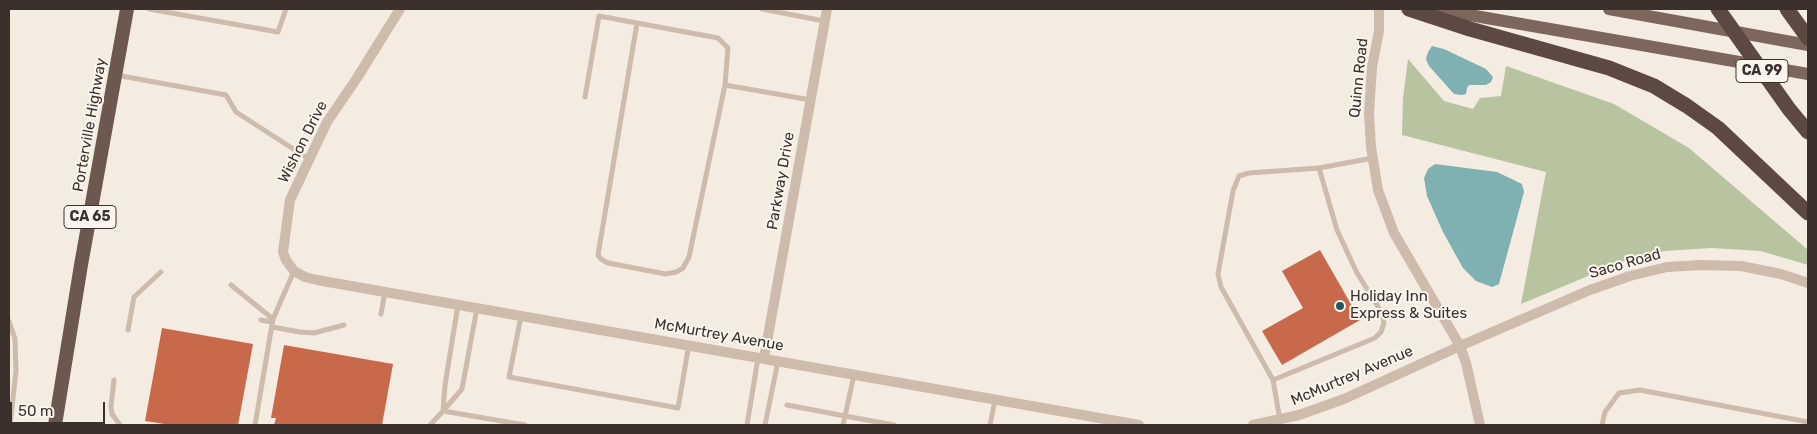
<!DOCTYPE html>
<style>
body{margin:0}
#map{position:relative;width:1817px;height:434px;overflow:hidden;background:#f4ebe1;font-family:Rubik,sans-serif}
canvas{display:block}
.frame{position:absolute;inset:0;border:10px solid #3b302b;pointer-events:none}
.scale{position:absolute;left:10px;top:402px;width:95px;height:22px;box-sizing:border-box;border:2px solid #3b302b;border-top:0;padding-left:6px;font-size:15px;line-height:18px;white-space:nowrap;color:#3b302b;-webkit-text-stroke:4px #fbf5ee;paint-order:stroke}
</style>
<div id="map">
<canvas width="1817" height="434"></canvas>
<div class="frame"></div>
<div class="scale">50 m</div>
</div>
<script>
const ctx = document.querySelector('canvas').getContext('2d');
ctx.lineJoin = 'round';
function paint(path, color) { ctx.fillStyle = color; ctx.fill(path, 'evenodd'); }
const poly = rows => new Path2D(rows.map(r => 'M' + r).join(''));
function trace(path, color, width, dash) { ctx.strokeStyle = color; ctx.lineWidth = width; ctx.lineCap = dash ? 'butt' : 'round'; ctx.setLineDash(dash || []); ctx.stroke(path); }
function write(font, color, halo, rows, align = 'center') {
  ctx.font = font + ' Rubik,sans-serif'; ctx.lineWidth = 4; ctx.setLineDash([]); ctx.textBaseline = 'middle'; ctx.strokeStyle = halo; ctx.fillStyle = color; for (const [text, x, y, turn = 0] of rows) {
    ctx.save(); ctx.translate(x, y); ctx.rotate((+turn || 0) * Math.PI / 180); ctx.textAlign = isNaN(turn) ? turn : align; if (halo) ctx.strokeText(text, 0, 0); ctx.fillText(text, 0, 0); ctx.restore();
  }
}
paint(poly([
 [1408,59,1444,101,1473,109,1480,98,1501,96,1506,66,1614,104,1689,148,1808,250,1808,265,1761,251,1711,248,1665,251,1624,261,1521,304,1546,172,1402,135,1403,98]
]), '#b8c4a0');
paint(poly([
 [1432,46,1444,49,1486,69,1493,77,1491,82,1486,85,1469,85,1467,88,1466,94,1462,95,1454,94,1429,66,1426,59,1428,52],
 [1435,164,1497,172,1522,184,1524,192,1499,284,1492,287,1476,281,1463,268,1443,232,1427,196,1424,178,1428,169]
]), '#7fb0b2');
paint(poly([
 [1320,250,1360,320,1282,365,1262,331,1303,308,1282,271],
 [162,328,253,344,238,425,171,425,145,421],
 [284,345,393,364,382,425,274,425,276,418,271,418]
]), '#c8694b');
trace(poly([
 [149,9,278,32,286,9],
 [762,9,824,21],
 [116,75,226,95,236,112,309,159],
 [725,85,689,257,683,268,676,272,666,274,608,263,601,259,598,255,637,23,718,38,728,48,725,85,811,100],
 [585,97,599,16,637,23],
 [231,285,273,319],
 [458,305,445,385,443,411,462,389,477,308],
 [381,314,385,292],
 [521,316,509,377,678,408,689,344],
 [261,320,272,322],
 [9,321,15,339,16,371,10,425],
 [272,327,300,332,314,333,344,325],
 [128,330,134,297,161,272],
 [854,375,845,416,894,425],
 [114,380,111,406,112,414,120,425],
 [1273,380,1375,338,1381,332,1384,323,1382,313,1357,273,1337,230,1319,168],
 [787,405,845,416,843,425],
 [1280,420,1273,380,1221,287,1218,274,1233,191,1239,176,1249,173,1319,168,1373,158],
 [255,425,273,319,294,271],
 [430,425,443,411,525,425],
 [747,425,758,358],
 [765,425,778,361],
 [990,425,995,400],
 [1602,425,1605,412,1619,393,1640,390,1808,422]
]), '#cdbbac', 5);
trace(poly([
 [400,9,357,78,327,122,290,200,283,252,286,260,294,271,305,277,317,280,1139,425],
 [1379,9,1379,31,1372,67,1369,113,1371,147,1378,190,1394,233,1460,346,1466,363,1480,425],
 [764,358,827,9],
 [1253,425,1299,415,1344,399,1460,346,1590,290,1630,276,1667,267,1702,265,1741,266,1781,274,1808,283]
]), '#cdbbac', 10);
trace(poly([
 [1435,9,1808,74],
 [1609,9,1808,45]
]), '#7d675c', 12);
trace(poly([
 [55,425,81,265,127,9]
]), '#6c584f', 14);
trace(poly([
 [1409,9,1470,29,1609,68,1654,86,1687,106,1718,128,1808,213],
 [1718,9,1789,109,1808,132],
 [1787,9,1808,38]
]), '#5c4a42', 15);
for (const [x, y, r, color] of [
 [1340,306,5,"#1f5a5e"]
]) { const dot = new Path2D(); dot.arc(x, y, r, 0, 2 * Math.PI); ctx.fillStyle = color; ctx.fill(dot); trace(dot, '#fbf5ee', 2); }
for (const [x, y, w] of [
 [1762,71,52],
 [90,217,52]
]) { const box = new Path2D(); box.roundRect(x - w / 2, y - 11.5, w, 23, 4); ctx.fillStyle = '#fbf5ee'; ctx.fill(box); trace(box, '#3b302b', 1); }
write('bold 14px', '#3b302b', null, [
 ["CA 99",1762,71],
 ["CA 65",90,217]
]);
write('15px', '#3b302b', '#fbf5ee', [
 ["Quinn Road",1359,78,-84],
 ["Porterville Highway",90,125,-80],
 ["Wishon Drive",303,142,-63],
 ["Parkway Drive",781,181,-80],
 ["Saco Road",1625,264,-16],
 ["McMurtrey Avenue",719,335,10],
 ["McMurtrey Avenue",1352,376,-23]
]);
write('15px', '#3b302b', '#fbf5ee', [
 ["Holiday Inn",1350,297],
 ["Express & Suites",1350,314]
], 'left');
</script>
